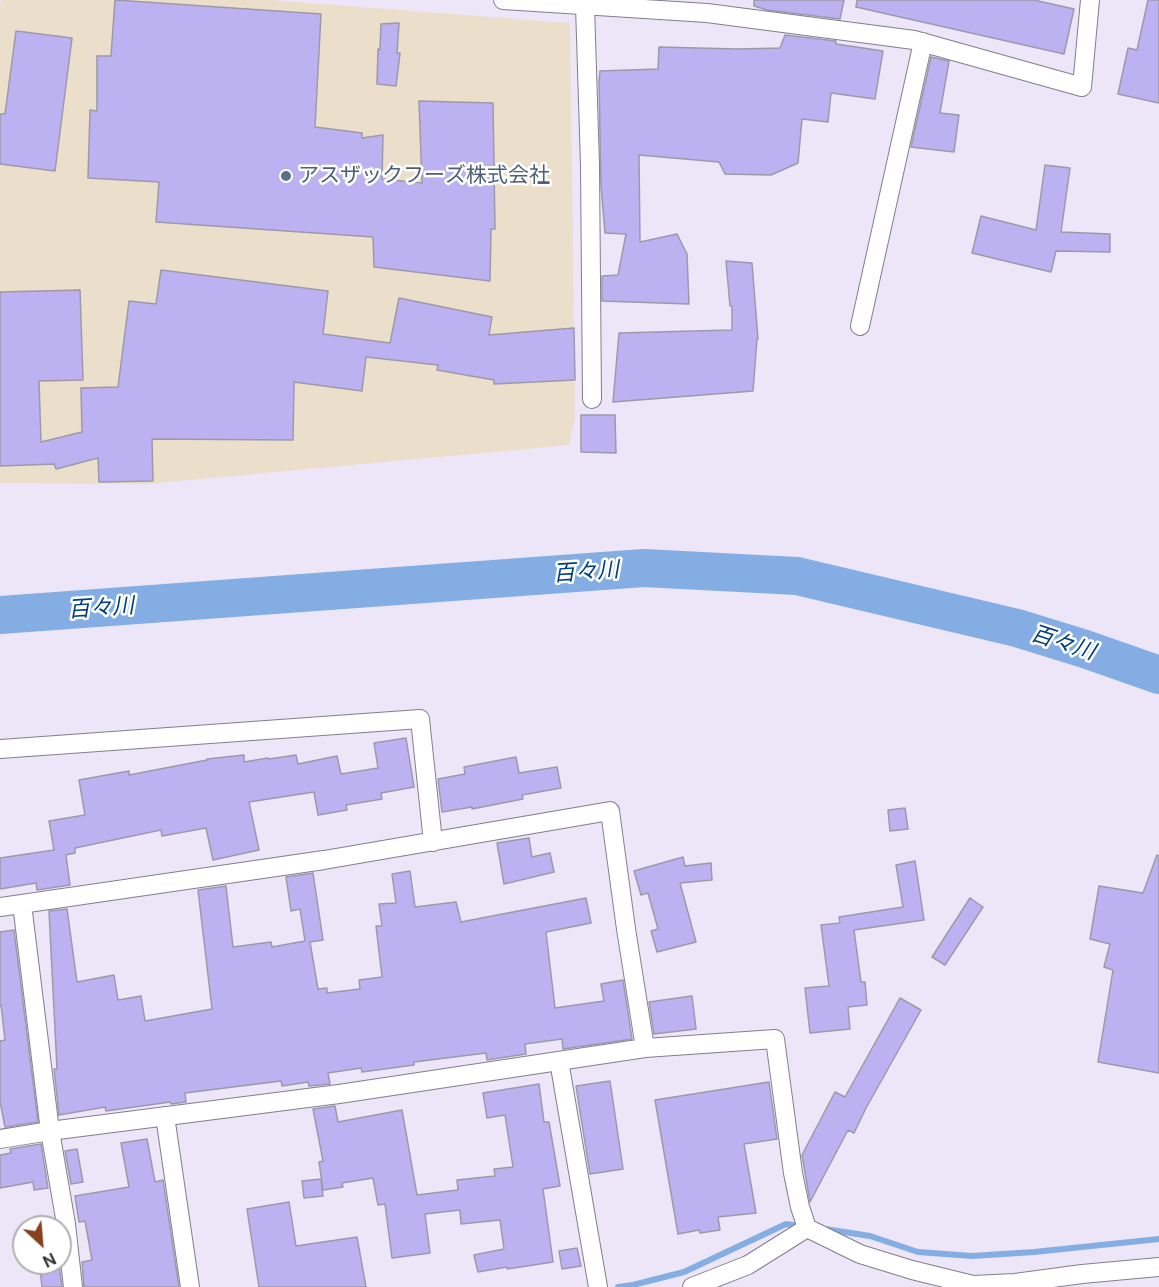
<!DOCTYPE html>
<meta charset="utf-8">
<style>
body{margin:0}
#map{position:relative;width:1159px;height:1287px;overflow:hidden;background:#ece6f8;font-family:"Public Sans",sans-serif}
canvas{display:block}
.north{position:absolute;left:12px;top:1215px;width:60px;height:60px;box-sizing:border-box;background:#fff;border:2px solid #b0afb2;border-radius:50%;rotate:154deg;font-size:16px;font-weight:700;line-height:24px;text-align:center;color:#3a383f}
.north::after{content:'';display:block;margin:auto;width:21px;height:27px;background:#88411d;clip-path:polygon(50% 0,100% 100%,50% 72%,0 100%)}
</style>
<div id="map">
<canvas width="1159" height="1287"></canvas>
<div class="north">N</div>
</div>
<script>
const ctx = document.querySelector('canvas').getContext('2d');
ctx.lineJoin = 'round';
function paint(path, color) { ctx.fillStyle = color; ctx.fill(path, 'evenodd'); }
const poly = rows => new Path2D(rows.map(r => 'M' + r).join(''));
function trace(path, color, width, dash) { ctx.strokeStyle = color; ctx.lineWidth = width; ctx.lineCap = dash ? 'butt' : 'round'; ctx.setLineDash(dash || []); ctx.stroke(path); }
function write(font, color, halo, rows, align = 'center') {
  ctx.font = font + ' "Public Sans","Noto Sans JP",sans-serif'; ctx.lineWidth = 5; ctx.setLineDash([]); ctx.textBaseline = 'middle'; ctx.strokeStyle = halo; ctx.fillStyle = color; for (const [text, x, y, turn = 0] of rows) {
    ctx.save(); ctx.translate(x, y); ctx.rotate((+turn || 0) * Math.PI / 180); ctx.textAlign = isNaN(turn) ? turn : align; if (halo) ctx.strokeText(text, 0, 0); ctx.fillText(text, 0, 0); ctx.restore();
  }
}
paint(poly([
 [2,0,269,0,570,23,575,417,569,445,146,484,0,483,0,4]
]), '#ebdeca');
trace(poly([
 [825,1229,870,1236,918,1252,972,1256,1034,1252,1159,1239],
 [618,1287,633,1285,684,1272,786,1224,800,1226]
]), '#84aee3', 6);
trace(poly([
 [0,615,644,568,797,576,1017,628,1085,649,1159,675]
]), '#84aee3', 38);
const building = poly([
 [115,0,321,14,315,127,362,133,362,138,383,135,382,179,422,183,419,101,493,103,495,229,491,229,490,281,374,267,373,237,156,222,159,182,88,178,90,110,97,111,97,56,111,56,115,0],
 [754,0,844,0,840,19,767,10,754,6,754,0],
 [857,0,1034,0,1074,9,1064,54,856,7,857,0],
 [1148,0,1159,0,1159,103,1118,94,1128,48,1137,50,1148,0],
 [399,23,397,53,400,53,396,86,377,84,378,49,380,50,381,24,399,23],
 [16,31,72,38,55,171,0,164,0,114,5,114,16,31],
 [785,35,836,41,836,44,883,51,875,99,831,93,828,122,802,119,798,163,771,175,725,174,719,162,639,155,640,242,677,234,687,254,689,304,602,301,602,276,618,275,626,234,605,233,601,186,599,81,600,71,658,69,659,47,737,49,780,48,785,35],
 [931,57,949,61,940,113,959,115,954,152,911,147,931,57],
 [1045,165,1070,168,1061,232,1110,234,1110,252,1056,251,1051,272,972,253,981,216,1036,230,1045,165],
 [726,261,752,263,758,339,757,339,753,391,613,402,619,333,732,330,732,306,730,306,726,261],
 [161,270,328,291,323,334,390,343,399,298,492,317,489,335,574,328,575,380,494,384,494,380,437,370,438,365,366,357,362,391,294,382,293,440,152,439,153,481,99,482,98,458,56,469,54,464,0,466,0,292,80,290,83,380,39,381,41,442,82,432,81,388,118,387,129,301,156,304,161,270],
 [581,415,615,415,616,453,581,452,581,415],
 [406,738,414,787,381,793,382,799,346,805,347,810,318,815,314,792,249,802,259,850,213,860,206,828,162,836,161,830,75,848,75,853,66,855,70,885,37,890,36,883,0,889,0,858,54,850,49,821,85,815,79,780,129,771,129,775,207,760,207,759,244,755,244,762,268,758,269,759,296,755,298,764,337,756,341,774,378,768,374,743,406,738],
 [516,757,519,773,557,767,561,788,522,795,523,799,472,809,472,807,442,812,438,779,465,774,464,767,516,757],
 [905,808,908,829,890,831,888,810,905,808],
 [529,838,532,857,550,853,554,872,504,884,497,843,529,838],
 [1157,855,1159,856,1159,1073,1098,1062,1113,970,1104,967,1110,944,1090,939,1099,886,1143,893,1157,855],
 [683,857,685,866,711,863,712,880,680,883,696,942,657,952,651,931,658,929,648,893,641,895,634,871,683,857],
 [915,861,924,920,854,930,861,982,865,982,867,1005,848,1007,850,1029,810,1033,805,988,829,986,821,925,840,923,839,917,903,907,896,865,915,861],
 [410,871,415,907,456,902,461,922,586,898,591,923,546,932,555,1008,604,1001,601,984,623,980,632,1039,563,1049,562,1039,525,1044,526,1054,487,1060,486,1053,414,1062,414,1065,362,1072,361,1068,328,1073,330,1084,309,1086,308,1082,282,1086,281,1081,185,1093,186,1102,171,1104,170,1102,106,1111,105,1107,59,1115,54,1069,57,1069,49,911,67,909,77,982,114,975,118,1000,141,996,145,1021,212,1009,198,890,226,886,233,947,271,942,272,947,305,941,300,909,291,911,286,877,313,873,323,940,310,942,318,989,327,988,327,993,360,989,359,980,382,977,376,926,382,926,379,904,396,903,392,874,410,871],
 [970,898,983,907,945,965,932,957,970,898],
 [14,930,38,1122,5,1127,0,1102,0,1041,5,1040,1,1005,0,1006,0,932,14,930],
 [692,996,696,1029,654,1034,649,1002,692,996],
 [900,998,921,1010,866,1108,854,1133,848,1130,810,1202,802,1155,835,1092,845,1097,900,998],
 [610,1081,623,1169,590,1174,576,1086,610,1081],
 [769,1082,777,1139,744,1144,756,1213,718,1217,720,1230,700,1233,699,1230,678,1234,655,1100,769,1082],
 [539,1084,544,1122,549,1122,560,1186,543,1189,553,1262,507,1269,507,1267,478,1272,474,1255,504,1249,500,1220,461,1224,460,1210,425,1214,430,1253,392,1258,385,1204,378,1205,373,1178,342,1183,343,1187,323,1190,319,1162,323,1161,313,1109,335,1106,338,1122,402,1110,417,1195,458,1190,457,1180,495,1176,494,1169,513,1167,505,1115,487,1118,483,1093,539,1084],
 [147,1139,155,1182,163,1180,179,1287,84,1287,82,1262,92,1260,85,1221,79,1222,75,1196,129,1187,121,1143,147,1139],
 [41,1144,48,1188,34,1190,33,1182,0,1188,0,1155,11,1153,10,1149,41,1144],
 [77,1149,83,1182,71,1184,65,1151,77,1149],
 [321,1179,323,1196,304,1198,302,1181,321,1179],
 [289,1202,296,1246,357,1237,366,1287,259,1287,247,1209,289,1202],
 [577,1248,581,1266,562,1269,559,1251,577,1248],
 [59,1265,62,1287,42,1287,40,1268,59,1265]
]);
paint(building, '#bdb2f1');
trace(building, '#9c99aa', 1.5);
const minor = poly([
 [503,0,707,13,914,40,1082,87,1090,0],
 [585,6,590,165,592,399],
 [860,326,923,42],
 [0,749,420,719,433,842],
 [22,904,50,1131,66,1224,73,1287],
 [0,907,324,860,610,811,626,929,645,1048],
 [559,1061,598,1287],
 [165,1116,190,1287],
 [0,1139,50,1131,339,1094,645,1048,775,1039,793,1173,800,1207,807,1228,860,1254,912,1270,973,1285,1015,1283,1082,1274,1159,1267],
 [692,1287,748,1265,807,1228]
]);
trace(minor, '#837d8d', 20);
trace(minor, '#fff', 18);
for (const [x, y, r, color] of [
 [286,176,6,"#5c6f8a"]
]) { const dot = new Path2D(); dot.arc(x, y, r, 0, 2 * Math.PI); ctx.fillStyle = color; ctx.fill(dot); trace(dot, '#fff', 2); }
write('21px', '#4e5e75', '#fff', [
 ["アスザックフーズ株式会社",298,176]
], 'left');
write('italic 22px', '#003e7c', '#fff', [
 ["百々川",586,572,-4],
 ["百々川",101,608,-4],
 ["百々川",1063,643,18]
]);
</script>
